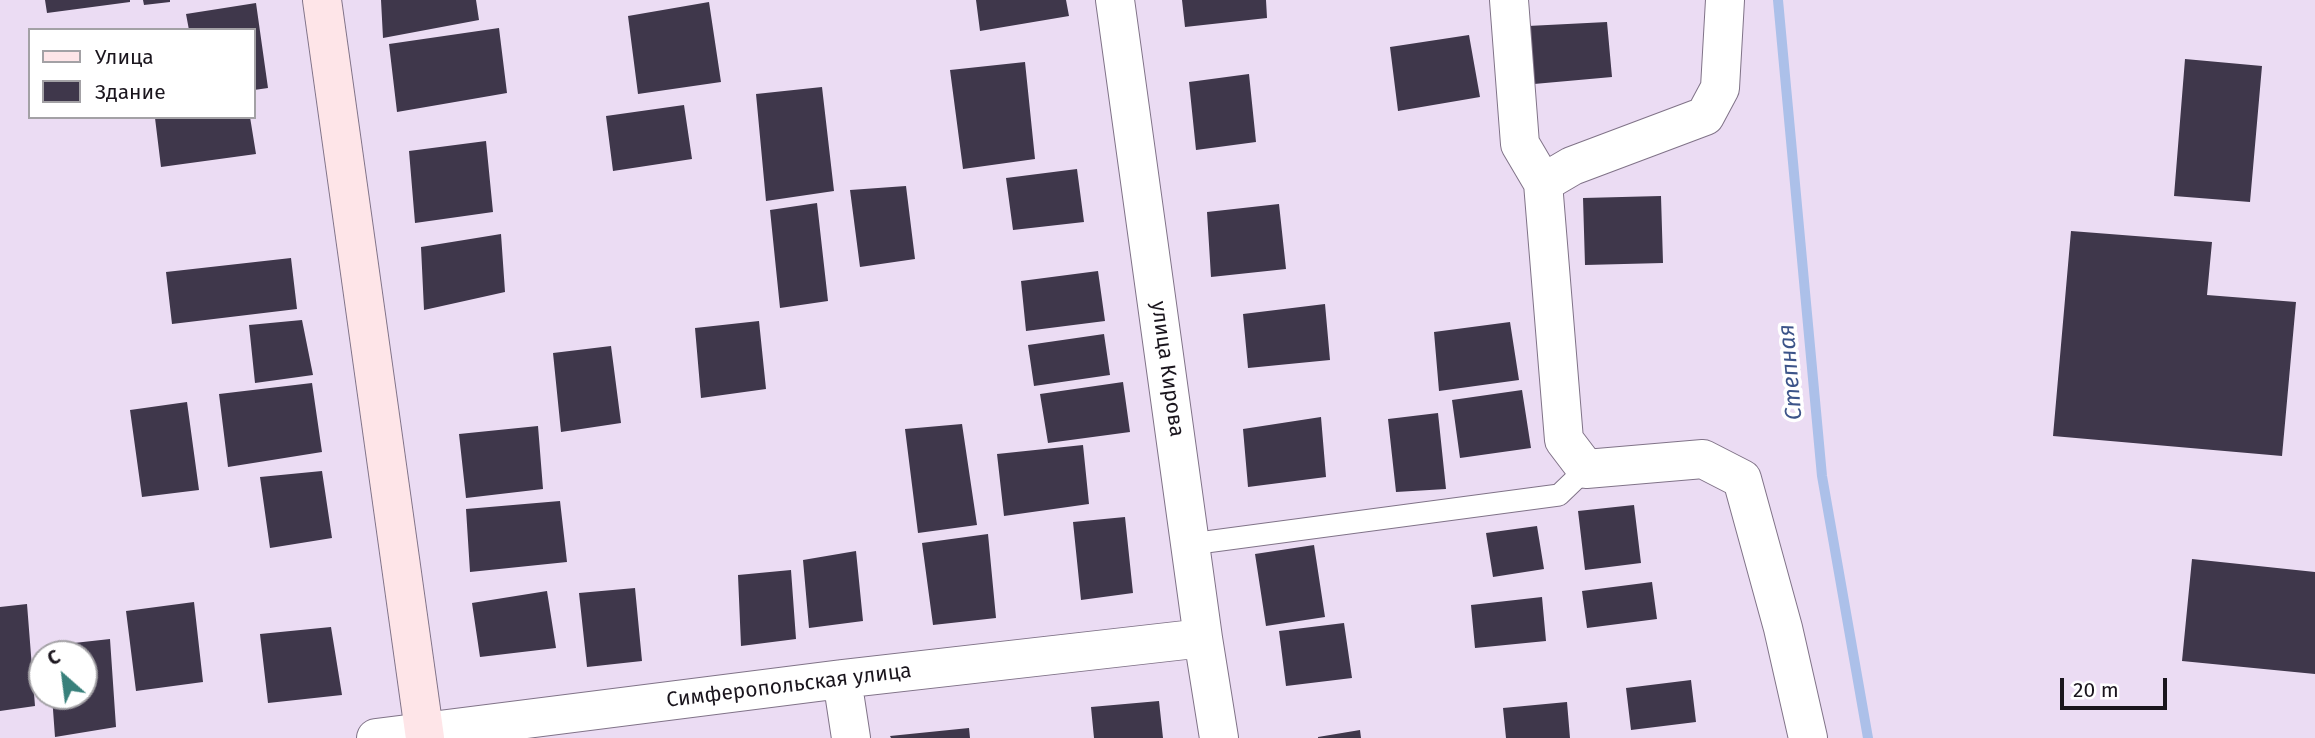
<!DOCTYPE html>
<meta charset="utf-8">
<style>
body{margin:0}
#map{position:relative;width:2315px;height:738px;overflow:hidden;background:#ebdcf3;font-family:"Fira Sans",sans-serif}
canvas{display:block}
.legend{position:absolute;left:28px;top:28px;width:228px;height:91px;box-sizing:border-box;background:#fff;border:2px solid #a3a1a5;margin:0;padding:9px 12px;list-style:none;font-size:21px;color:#1a151d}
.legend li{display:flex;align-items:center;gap:14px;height:35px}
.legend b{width:35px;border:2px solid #a3a1a5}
.north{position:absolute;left:28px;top:640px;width:70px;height:70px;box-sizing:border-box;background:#fff;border:2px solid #a3a1a5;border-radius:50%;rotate:332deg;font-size:19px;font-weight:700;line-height:28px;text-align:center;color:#1a151d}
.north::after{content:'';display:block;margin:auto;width:24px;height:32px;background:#38807b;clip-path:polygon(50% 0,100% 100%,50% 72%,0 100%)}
.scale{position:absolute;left:2060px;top:678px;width:107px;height:32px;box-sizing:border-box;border:4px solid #1a151d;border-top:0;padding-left:9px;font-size:21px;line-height:24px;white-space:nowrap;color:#1a151d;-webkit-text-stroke:5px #fff;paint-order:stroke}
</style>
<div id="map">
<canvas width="2315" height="738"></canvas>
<ul class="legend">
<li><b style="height:9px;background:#fee5e8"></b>Улица</li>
<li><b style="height:19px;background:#3f374b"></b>Здание</li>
</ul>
<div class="north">С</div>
<div class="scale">20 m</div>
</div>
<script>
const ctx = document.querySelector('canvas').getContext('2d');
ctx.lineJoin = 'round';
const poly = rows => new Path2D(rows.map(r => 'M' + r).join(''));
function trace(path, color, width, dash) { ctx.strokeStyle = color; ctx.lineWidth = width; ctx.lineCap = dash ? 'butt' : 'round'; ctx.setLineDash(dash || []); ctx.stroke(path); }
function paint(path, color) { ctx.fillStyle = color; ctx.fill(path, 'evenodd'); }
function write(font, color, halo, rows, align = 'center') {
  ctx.font = font + ' "Fira Sans",sans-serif'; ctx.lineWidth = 7; ctx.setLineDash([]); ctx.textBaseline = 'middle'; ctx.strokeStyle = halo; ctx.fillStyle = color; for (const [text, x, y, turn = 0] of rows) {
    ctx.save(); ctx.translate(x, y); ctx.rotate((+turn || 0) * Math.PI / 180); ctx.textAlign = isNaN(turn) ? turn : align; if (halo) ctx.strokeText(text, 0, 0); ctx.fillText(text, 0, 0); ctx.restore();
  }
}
trace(poly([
 [1778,0,1822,476,1868,738]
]), '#acc0e9', 10);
paint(poly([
 [45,0,130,0,130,2,47,13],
 [143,0,170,0,170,2,144,5],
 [381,0,476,0,479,20,383,38],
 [976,0,1066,0,1069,16,980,31],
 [1182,0,1266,0,1267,18,1185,27],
 [709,2,721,82,638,94,628,16],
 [256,3,268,88,254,90,254,30,189,30,186,14],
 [1607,22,1612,77,1534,84,1528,26],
 [499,28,507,93,397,112,389,44],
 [1469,35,1480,97,1398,111,1390,47],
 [2185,59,2262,66,2250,202,2174,196],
 [1025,62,1035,159,963,169,950,70],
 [1249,74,1256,142,1196,150,1189,82],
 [822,87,834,191,766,201,756,94],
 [684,105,692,159,613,171,606,116],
 [250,117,256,154,161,167,155,118],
 [486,141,493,212,415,223,409,151],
 [1077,169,1084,222,1013,230,1006,178],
 [906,186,915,259,860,267,850,190],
 [1661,196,1663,263,1585,265,1583,198],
 [817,203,828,301,780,308,770,210],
 [1279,204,1286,269,1211,277,1207,212],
 [2071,231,2212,242,2207,295,2296,302,2282,456,2053,436],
 [501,234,505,292,424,310,421,247],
 [291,258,297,309,172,324,166,272],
 [1098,271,1105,321,1026,331,1021,281],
 [1325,304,1330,360,1248,368,1243,314],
 [302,320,313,375,255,383,249,325],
 [759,321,766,389,701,398,695,328],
 [1510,322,1519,380,1439,391,1434,332],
 [1104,334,1110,375,1034,386,1028,345],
 [611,346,621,423,561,432,553,353],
 [1123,382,1130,432,1048,443,1040,394],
 [312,383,322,452,228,467,219,394],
 [1522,390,1531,448,1460,458,1452,400],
 [187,402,199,490,142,497,130,410],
 [1438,413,1446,489,1396,492,1388,419],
 [1321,417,1326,477,1248,487,1243,429],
 [962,424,977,525,918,533,905,429],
 [538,426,543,489,466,498,459,434],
 [1083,445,1089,504,1004,516,997,454],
 [322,471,332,538,270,548,260,477],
 [560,501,567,562,470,572,466,509],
 [1634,505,1641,563,1585,570,1578,511],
 [1125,517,1133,593,1081,600,1073,522],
 [1537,526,1544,569,1493,577,1486,533],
 [988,534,996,618,933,625,922,543],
 [1314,545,1325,617,1266,626,1255,554],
 [856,551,863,621,809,628,803,560],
 [2192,559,2315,572,2315,674,2182,661],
 [791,570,796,639,741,646,738,575],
 [1652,582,1657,619,1587,628,1582,591],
 [635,588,642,661,587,667,579,593],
 [547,591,556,648,480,657,472,603],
 [1542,597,1546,641,1475,648,1471,605],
 [194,602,203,682,136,691,126,611],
 [27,604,35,706,0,711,0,607],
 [1344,623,1352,678,1286,686,1279,631],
 [331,627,342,695,268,703,260,634],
 [110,639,116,727,55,737,52,696,84,696,84,654,48,654,47,646],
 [1691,680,1696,722,1631,730,1626,688],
 [1159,701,1163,738,1094,738,1091,707],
 [1567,702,1570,738,1506,738,1503,708],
 [969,728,970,738,891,738,890,736],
 [1360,730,1361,738,1318,738,1318,737]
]), '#3f374b');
const service = poly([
 [1191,544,1559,495,1586,469]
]);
const minor = poly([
 [1115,0,1203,638,1219,738],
 [1509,0,1520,144,1543,183],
 [1725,0,1720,88,1705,116,1572,166,1543,183,1564,440,1586,469,1703,459,1742,479,1783,628,1808,738],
 [842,679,851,738],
 [376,738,842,679,1203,638]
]);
const secondary = poly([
 [322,0,425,738]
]);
trace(service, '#807388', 23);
trace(minor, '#807388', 40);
trace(secondary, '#807388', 40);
trace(service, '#fff', 21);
trace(minor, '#fff', 38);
trace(secondary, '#fee5e8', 38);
write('21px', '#1a151d', '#fff', [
 ["улица Кирова",1167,369,82],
 ["Симферопольская улица",789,686,-7]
]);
write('italic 23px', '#3c5489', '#fff', [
 ["Степная",1791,372,-95]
]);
</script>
